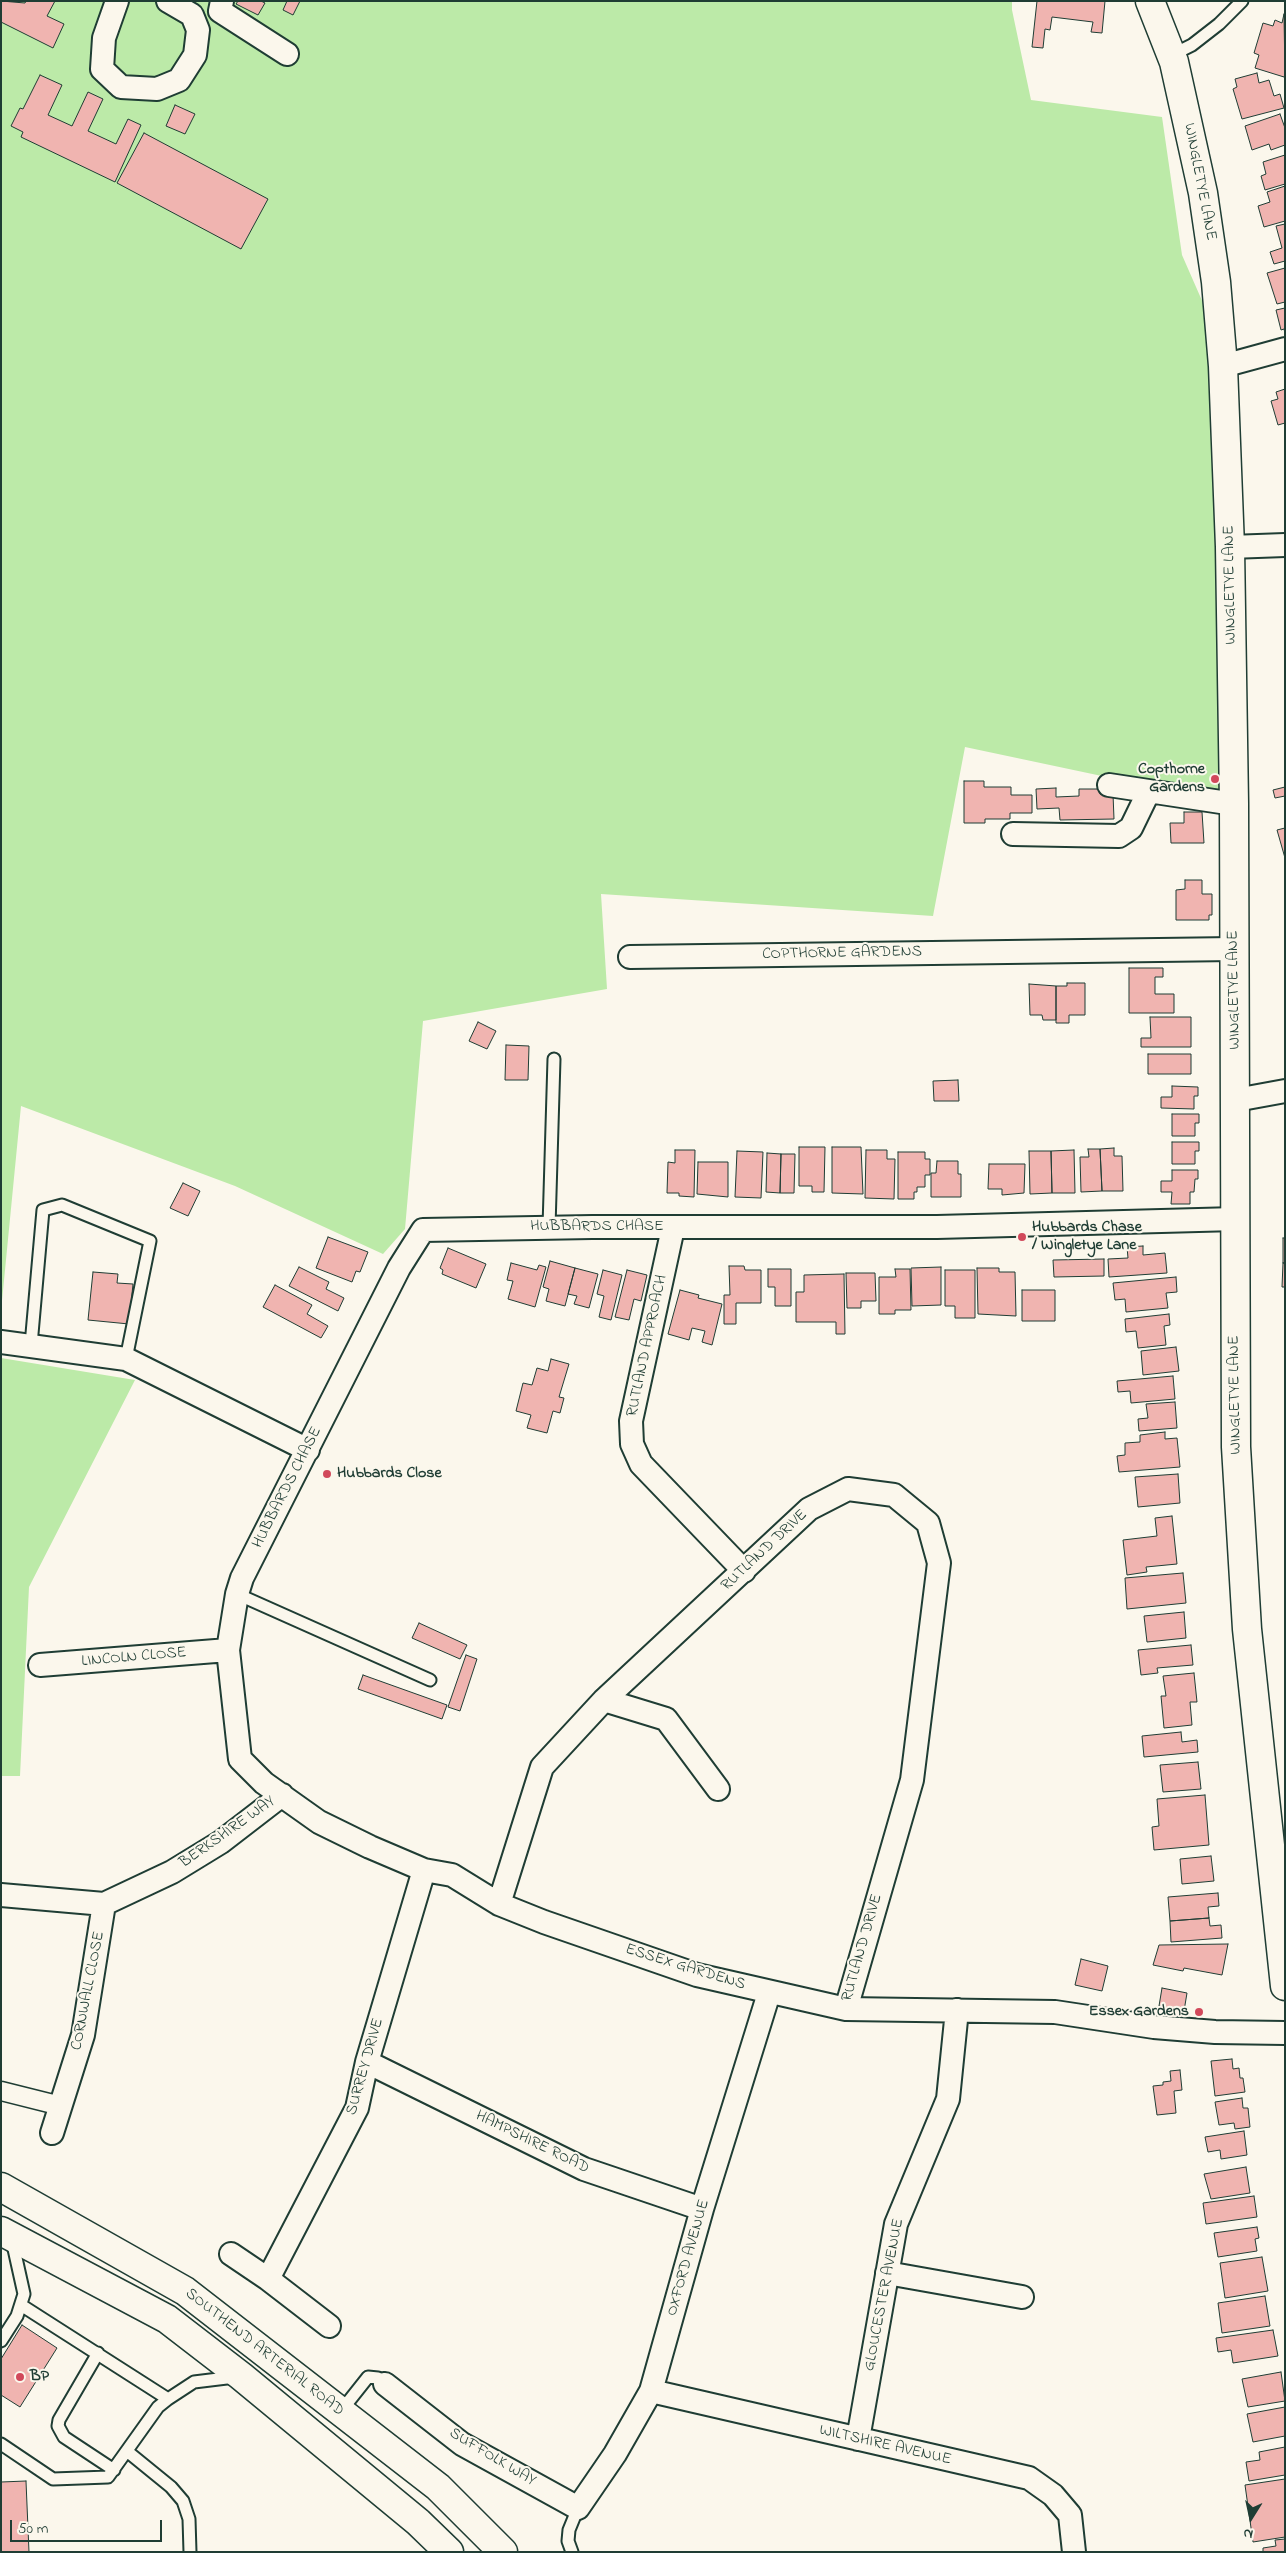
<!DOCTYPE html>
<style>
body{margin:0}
#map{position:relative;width:1286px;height:2553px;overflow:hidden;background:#fbf7ec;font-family:"Indie Flower",sans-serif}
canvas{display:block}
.frame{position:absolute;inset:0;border:2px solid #1f3d34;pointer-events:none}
.north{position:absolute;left:1226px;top:2493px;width:50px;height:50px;-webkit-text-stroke:4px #fbf7ec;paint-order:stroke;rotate:190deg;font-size:14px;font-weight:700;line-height:20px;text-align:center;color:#1f3d34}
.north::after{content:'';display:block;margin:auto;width:18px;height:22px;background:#1f3d34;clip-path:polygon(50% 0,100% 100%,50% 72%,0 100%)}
.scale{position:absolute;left:10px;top:2520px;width:152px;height:22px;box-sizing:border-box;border:2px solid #1f3d34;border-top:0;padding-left:6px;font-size:15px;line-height:18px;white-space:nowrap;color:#1f3d34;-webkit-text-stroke:4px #fbf7ec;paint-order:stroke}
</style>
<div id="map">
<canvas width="1286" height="2553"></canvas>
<div class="frame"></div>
<div class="north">N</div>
<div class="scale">50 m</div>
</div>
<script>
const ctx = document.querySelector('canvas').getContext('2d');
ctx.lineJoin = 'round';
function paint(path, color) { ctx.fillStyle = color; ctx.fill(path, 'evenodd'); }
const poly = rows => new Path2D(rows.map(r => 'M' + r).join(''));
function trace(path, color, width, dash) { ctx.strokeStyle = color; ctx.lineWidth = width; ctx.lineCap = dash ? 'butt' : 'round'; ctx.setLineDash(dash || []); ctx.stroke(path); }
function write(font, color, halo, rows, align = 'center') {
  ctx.font = font + ' "Indie Flower",sans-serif'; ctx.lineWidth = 4; ctx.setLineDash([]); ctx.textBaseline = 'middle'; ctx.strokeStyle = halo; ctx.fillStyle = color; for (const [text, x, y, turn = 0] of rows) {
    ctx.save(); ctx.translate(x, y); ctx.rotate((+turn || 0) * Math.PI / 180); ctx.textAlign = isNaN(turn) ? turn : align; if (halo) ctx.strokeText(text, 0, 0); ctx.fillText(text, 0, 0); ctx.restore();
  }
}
paint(poly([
 [1,1,1012,1,1012,10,1031,100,1162,117,1182,255,1221,344,1234,804,965,747,933,916,601,894,607,989,423,1021,405,1229,383,1254,235,1186,21,1106,1,1311],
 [1,1358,135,1380,29,1587,20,1776,1,1776]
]), '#bceaa8');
const building = poly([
 [1,1,25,3,26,1,55,1,47,16,64,24,53,48,1,22,1,1],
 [238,1,261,1,265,3,258,15,236,4,238,1],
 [287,1,300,1,293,15,283,10,287,1],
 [1037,1,1105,1,1102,33,1091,32,1093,22,1052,17,1050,30,1045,29,1043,48,1032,47,1037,1],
 [1284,14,1285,75,1284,77,1255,68,1259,55,1254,53,1263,23,1273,26,1275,20,1282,23,1284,14],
 [1257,73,1259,83,1269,80,1274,96,1280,94,1284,108,1242,119,1233,89,1237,87,1235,79,1257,73],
 [40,75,62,85,48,115,72,126,88,92,103,99,88,131,116,144,128,119,141,125,115,182,21,137,23,132,11,126,20,108,23,109,40,75],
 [175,105,195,114,185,134,166,126,175,105],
 [1280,114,1285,128,1285,145,1271,150,1269,144,1252,150,1245,126,1280,114],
 [144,133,268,199,241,249,117,183,144,133],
 [1285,155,1285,184,1265,190,1261,176,1266,174,1263,162,1285,155],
 [1285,186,1285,221,1264,227,1258,206,1270,202,1267,192,1285,186],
 [1285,224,1285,261,1274,264,1270,252,1282,248,1276,226,1285,224],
 [1285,268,1285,302,1277,304,1267,273,1285,268],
 [1285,308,1285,333,1284,329,1281,330,1276,310,1285,308],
 [1285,389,1285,423,1278,425,1271,401,1278,399,1276,392,1285,389],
 [964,781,984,781,984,787,1011,787,1011,795,1032,795,1032,813,1010,813,1010,819,985,819,985,823,964,823,964,781],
 [1285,787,1285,796,1275,798,1273,790,1285,787],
 [1056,788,1056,797,1079,796,1079,789,1100,789,1100,794,1113,794,1114,819,1060,820,1059,808,1037,809,1036,789,1056,788],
 [1184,812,1202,812,1204,843,1171,843,1170,823,1184,823,1184,812],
 [1285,828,1285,858,1277,830,1285,828],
 [1185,880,1202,880,1202,894,1212,894,1212,915,1209,915,1209,920,1176,920,1176,890,1185,889,1185,880],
 [1129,968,1163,968,1163,977,1155,977,1155,994,1174,994,1174,1013,1129,1013,1129,968],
 [1067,983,1085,983,1085,1015,1069,1015,1069,1023,1056,1023,1056,986,1067,986,1067,983],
 [1029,984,1056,986,1056,1020,1043,1020,1042,1015,1030,1015,1029,984],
 [1150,1017,1191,1017,1191,1047,1141,1047,1141,1038,1151,1038,1150,1017],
 [478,1022,496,1031,487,1049,469,1041,478,1022],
 [506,1045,529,1046,528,1080,505,1080,506,1045],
 [1148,1054,1191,1054,1191,1074,1148,1074,1148,1054],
 [958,1080,959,1101,934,1101,933,1081,958,1080],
 [1172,1086,1198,1087,1198,1096,1194,1096,1194,1109,1161,1108,1161,1097,1172,1097,1172,1086],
 [1172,1114,1199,1114,1199,1123,1195,1123,1195,1136,1172,1136,1172,1114],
 [1172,1142,1199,1142,1199,1151,1195,1151,1195,1164,1172,1164,1172,1142],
 [799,1147,825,1147,824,1192,812,1192,812,1186,799,1186,799,1147],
 [832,1147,861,1147,863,1194,832,1193,832,1147],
 [1114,1148,1114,1156,1122,1156,1123,1191,1102,1191,1100,1149,1114,1148],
 [1088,1149,1100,1149,1102,1191,1081,1192,1080,1157,1089,1157,1088,1149],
 [675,1150,695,1150,694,1197,679,1196,679,1193,667,1193,668,1162,675,1163,675,1150],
 [866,1150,887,1150,887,1159,895,1159,894,1199,865,1198,866,1150],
 [1074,1150,1075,1193,1052,1193,1051,1151,1074,1150],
 [737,1151,763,1152,761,1198,735,1197,737,1151],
 [1029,1151,1051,1151,1052,1193,1030,1194,1029,1151],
 [898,1152,925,1152,925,1159,930,1159,930,1175,925,1175,925,1187,917,1187,917,1192,914,1192,914,1199,898,1199,898,1152],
 [767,1153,781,1154,780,1193,766,1192,767,1153],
 [781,1154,795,1154,794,1193,780,1193,781,1154],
 [937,1161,958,1161,958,1174,961,1174,961,1197,931,1197,931,1173,936,1173,937,1161],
 [698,1162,728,1162,728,1197,697,1194,698,1162],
 [989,1164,1025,1164,1024,1193,1002,1195,1002,1189,988,1189,989,1164],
 [1172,1170,1198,1170,1198,1179,1195,1179,1194,1192,1190,1192,1190,1204,1171,1204,1172,1192,1161,1192,1161,1181,1172,1181,1172,1170],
 [183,1183,200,1191,188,1216,170,1208,183,1183],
 [328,1237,368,1252,360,1272,356,1271,352,1282,316,1268,328,1237],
 [1283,1238,1285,1238,1285,1263,1283,1263,1283,1238],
 [1143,1246,1143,1255,1165,1253,1167,1273,1109,1277,1108,1259,1128,1258,1127,1247,1143,1246],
 [448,1248,486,1264,476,1288,442,1274,443,1270,440,1268,448,1248],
 [1104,1259,1104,1276,1054,1277,1053,1260,1104,1259],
 [550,1261,575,1268,565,1306,546,1301,549,1289,543,1287,550,1261],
 [511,1263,537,1270,539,1265,546,1267,535,1307,508,1299,513,1281,507,1280,511,1263],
 [1283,1263,1285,1263,1285,1287,1282,1287,1283,1263],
 [729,1266,744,1266,745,1270,761,1270,761,1303,736,1303,736,1324,724,1324,724,1295,730,1295,729,1266],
 [299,1267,329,1282,326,1289,344,1298,338,1311,289,1286,299,1267],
 [941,1267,941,1305,912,1306,911,1268,941,1267],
 [575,1268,598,1274,589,1308,574,1304,577,1296,568,1294,575,1268],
 [977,1268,999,1268,999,1272,1015,1272,1016,1316,978,1314,977,1268],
 [768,1269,791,1269,791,1306,775,1306,775,1287,768,1287,768,1269],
 [895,1269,910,1269,911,1310,895,1310,895,1314,879,1314,879,1277,896,1277,895,1269],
 [603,1270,622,1275,611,1320,599,1317,604,1296,597,1294,603,1270],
 [627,1270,647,1275,641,1301,634,1299,629,1320,615,1317,627,1270],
 [945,1270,975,1270,975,1318,955,1318,955,1306,945,1306,945,1270],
 [93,1272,118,1274,117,1283,133,1284,129,1324,88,1320,93,1272],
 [846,1273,875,1273,876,1301,861,1301,861,1308,847,1308,846,1273],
 [844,1274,845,1334,836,1334,836,1322,796,1322,796,1292,804,1292,804,1275,844,1274],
 [1176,1277,1177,1292,1166,1293,1168,1308,1126,1312,1125,1299,1115,1300,1113,1283,1176,1277],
 [275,1285,312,1305,307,1314,328,1326,321,1338,263,1307,275,1285],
 [680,1290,699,1295,698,1298,722,1304,712,1345,702,1342,705,1331,692,1328,689,1340,668,1334,680,1290],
 [1022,1290,1055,1290,1055,1321,1022,1321,1022,1290],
 [1169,1314,1170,1325,1164,1326,1166,1345,1138,1348,1136,1331,1126,1332,1125,1319,1169,1314],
 [1176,1347,1179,1371,1143,1375,1141,1351,1176,1347],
 [551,1359,569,1364,559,1397,564,1398,560,1413,553,1411,547,1433,527,1428,531,1415,516,1411,523,1383,532,1385,537,1368,548,1371,551,1359],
 [1173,1376,1175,1399,1131,1403,1130,1391,1118,1392,1117,1381,1173,1376],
 [1175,1402,1177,1428,1139,1431,1138,1419,1148,1418,1146,1404,1175,1402],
 [1165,1432,1165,1439,1177,1438,1180,1467,1119,1472,1117,1456,1125,1455,1125,1443,1140,1442,1140,1435,1165,1432],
 [1178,1474,1180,1503,1138,1507,1135,1477,1178,1474],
 [1172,1516,1177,1564,1146,1567,1147,1572,1127,1575,1123,1540,1157,1536,1155,1518,1172,1516],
 [1183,1573,1186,1603,1127,1609,1125,1578,1183,1573],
 [1184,1612,1186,1638,1147,1642,1144,1616,1184,1612],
 [419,1623,467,1645,460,1659,412,1638,419,1623],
 [1191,1645,1193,1665,1157,1668,1158,1673,1141,1675,1138,1650,1191,1645],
 [466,1655,477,1659,460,1711,448,1707,466,1655],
 [1194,1673,1197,1702,1190,1702,1192,1725,1164,1728,1161,1696,1166,1696,1163,1676,1194,1673],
 [363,1675,447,1705,442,1719,358,1689,363,1675],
 [1181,1732,1182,1742,1197,1740,1198,1752,1144,1757,1142,1736,1181,1732],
 [1198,1762,1201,1789,1163,1792,1160,1765,1198,1762],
 [1205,1795,1209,1845,1154,1850,1152,1827,1159,1826,1157,1799,1205,1795],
 [1211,1856,1214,1881,1182,1884,1180,1859,1211,1856],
 [1218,1893,1219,1906,1208,1907,1209,1918,1170,1921,1168,1897,1218,1893],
 [1209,1918,1210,1926,1221,1925,1222,1938,1171,1942,1170,1921,1209,1918],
 [1228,1944,1222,1975,1184,1968,1183,1971,1153,1965,1159,1945,1228,1944],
 [1081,1959,1108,1966,1102,1991,1075,1985,1081,1959],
 [1162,1988,1187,1993,1184,2011,1159,2006,1162,1988],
 [1232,2059,1233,2069,1239,2068,1240,2078,1243,2078,1245,2092,1215,2096,1211,2061,1232,2059],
 [1180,2070,1182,2090,1174,2091,1176,2113,1157,2115,1153,2086,1163,2085,1163,2082,1171,2081,1170,2071,1180,2070],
 [1242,2098,1243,2108,1248,2108,1250,2127,1235,2129,1234,2123,1219,2125,1215,2102,1242,2098],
 [1244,2131,1247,2155,1221,2159,1220,2150,1208,2152,1205,2137,1244,2131],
 [1246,2167,1250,2193,1211,2199,1204,2174,1246,2167],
 [1254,2196,1257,2217,1206,2224,1203,2203,1254,2196],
 [1257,2227,1259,2238,1255,2239,1257,2251,1218,2257,1214,2233,1257,2227],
 [1262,2257,1268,2291,1225,2298,1220,2263,1262,2257],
 [1265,2296,1270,2326,1222,2333,1218,2303,1265,2296],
 [22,2325,57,2348,20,2407,1,2395,1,2359,22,2325],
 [1273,2330,1278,2356,1233,2363,1231,2350,1218,2352,1216,2338,1273,2330],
 [1281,2372,1285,2401,1248,2407,1242,2379,1281,2372],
 [1285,2407,1285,2436,1253,2442,1247,2414,1285,2407],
 [1285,2447,1285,2475,1249,2481,1246,2462,1260,2460,1259,2452,1285,2447],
 [1285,2479,1285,2537,1253,2542,1245,2485,1285,2479],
 [26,2481,29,2552,1,2552,1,2482,26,2481],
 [1285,2539,1285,2552,1263,2552,1263,2548,1276,2546,1275,2540,1285,2539]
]);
paint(building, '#f0b4b0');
trace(building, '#1f3d34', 1);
const service = poly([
 [1172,55,1192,45,1219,24,1242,1],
 [549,1227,554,1059],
 [31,1345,43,1210,62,1205,150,1241,126,1359],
 [237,1594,430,1680],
 [21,2305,168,2399],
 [1,2341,17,2316,24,2294,12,2240],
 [98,2353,59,2420,58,2426,64,2437,114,2470],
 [341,2411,368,2377,378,2378,385,2384],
 [1,2444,53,2479,108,2477,158,2407,168,2399,194,2382,235,2377],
 [128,2452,171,2487,183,2501,189,2519,190,2552],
 [572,2552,568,2541,569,2530,578,2508]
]);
const pedestrian = poly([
 [1,2091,61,2106]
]);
const minor = poly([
 [117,1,104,38,102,69,121,87,157,89,179,80,195,55,198,30,192,15,168,1],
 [222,1,220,11,287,54],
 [1223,366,1285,349],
 [1230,547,1285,545],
 [1109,785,1234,804],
 [1013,834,1119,836,1131,828,1148,793],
 [630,957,1234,949],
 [1236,1100,1285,1091],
 [1236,1219,937,1227,592,1227,423,1230,399,1268,242,1578,237,1594,228,1650,240,1759,264,1783,319,1822,370,1847,424,1870,452,1875,499,1904,544,1922,697,1975,846,2009,1055,2012,1154,2027,1215,2032,1285,2033],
 [673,1228,631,1421,632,1444,641,1464,744,1571],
 [1,1342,126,1359,308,1450],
 [40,1665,228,1650],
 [604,1700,666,1719,718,1789],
 [1,1895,104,1904,172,1872,221,1842,282,1795],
 [499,1904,542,1767,604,1700,809,1509,848,1489,894,1495,928,1523,939,1563,912,1780,846,2009],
 [367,2062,584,2169,702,2209],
 [52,2133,83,2035,104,1904],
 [231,2254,268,2279],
 [887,2273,1022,2297],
 [329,2326,268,2279,357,2108,367,2062,424,1870],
 [385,2384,462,2444,578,2508,615,2454,651,2391,702,2209,769,1993],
 [651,2391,1029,2478,1053,2495,1070,2515,1074,2552],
 [858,2439,896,2224,948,2099,957,2010]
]);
const tertiary = poly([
 [1150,1,1174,62,1203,193,1216,282,1223,366,1230,547,1234,804,1236,1447,1247,1629,1285,1986]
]);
const trunk = poly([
 [1,2187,185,2291,438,2487,503,2552],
 [1,2231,167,2319,241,2376,418,2522,449,2552]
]);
trace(service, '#1f3d34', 15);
trace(pedestrian, '#1f3d34', 21);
trace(minor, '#1f3d34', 26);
trace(tertiary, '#1f3d34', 31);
trace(trunk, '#1f3d34', 31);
trace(service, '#fbf7ec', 11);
trace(pedestrian, '#fbf7ec', 18);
trace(minor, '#fbf7ec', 22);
trace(tertiary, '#fbf7ec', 28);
trace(trunk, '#fbf7ec', 28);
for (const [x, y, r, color] of [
 [1215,779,5,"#d1495b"],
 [1022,1237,5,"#d1495b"],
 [327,1474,5,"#d1495b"],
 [1199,2012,5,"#d1495b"],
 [20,2377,5,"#d1495b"]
]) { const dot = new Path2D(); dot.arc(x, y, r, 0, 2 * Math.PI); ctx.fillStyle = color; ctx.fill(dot); trace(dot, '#fbf7ec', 2); }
write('16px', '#1f3d34', '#fbf7ec', [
 ["WINGLETYE LANE",1199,182,79],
 ["WINGLETYE LANE",1231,585,-91],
 ["COPTHORNE GARDENS",842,954,-1],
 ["WINGLETYE LANE",1235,990,-91],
 ["HUBBARDS CHASE",597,1227],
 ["RUTLAND APPROACH",648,1346,-78],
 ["WINGLETYE LANE",1236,1395,-91],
 ["HUBBARDS CHASE",288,1488,-63],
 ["RUTLAND DRIVE",765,1551,-43],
 ["LINCOLN CLOSE",134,1658,-5],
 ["BERKSHIRE WAY",228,1833,-35],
 ["RUTLAND DRIVE",863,1948,-74],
 ["ESSEX GARDENS",685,1968,17],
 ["CORNWALL CLOSE",89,1991,-79],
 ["SURREY DRIVE",366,2067,-74],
 ["HAMPSHIRE ROAD",532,2143,26],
 ["OXFORD AVENUE",689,2258,-74],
 ["GLOUCESTER AVENUE",885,2295,-79],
 ["SOUTHEND ARTERIAL ROAD",264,2353,38],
 ["WILTSHIRE AVENUE",885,2446,13],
 ["SUFFOLK WAY",492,2458,31]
]);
write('bold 16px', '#1f3d34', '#fbf7ec', [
 ["Copthorne",1205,770,"right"],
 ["Gardens",1205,788,"right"],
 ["Hubbards Chase",1032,1228],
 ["/ Wingletye Lane",1032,1246],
 ["Hubbards Close",337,1474],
 ["Essex Gardens",1189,2012,"right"],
 ["BP",30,2377]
], 'left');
</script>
